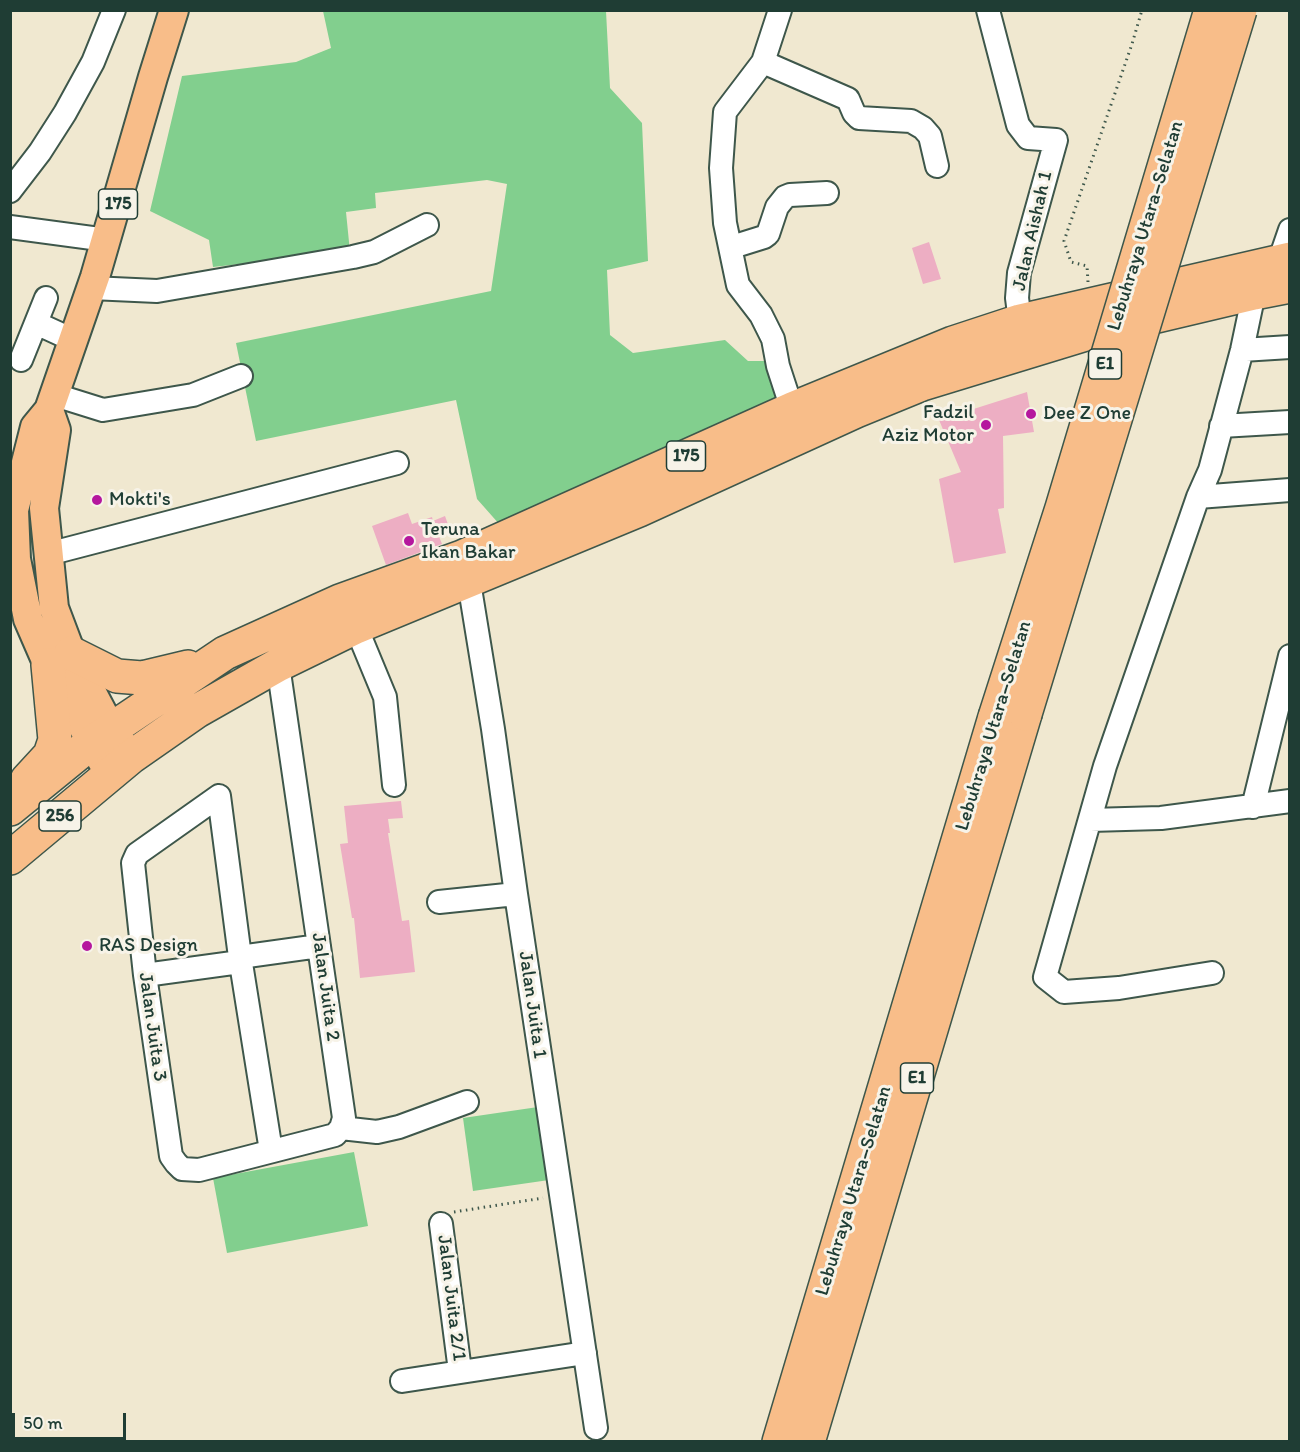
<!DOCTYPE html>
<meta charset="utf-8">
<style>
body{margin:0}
#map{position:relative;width:1300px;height:1452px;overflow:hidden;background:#f0e8d0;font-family:Itim,sans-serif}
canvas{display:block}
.frame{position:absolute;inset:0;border:12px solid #1f3d34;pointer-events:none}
.scale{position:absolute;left:12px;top:1413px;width:114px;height:27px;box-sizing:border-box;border:3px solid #1f3d34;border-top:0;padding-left:8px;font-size:18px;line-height:21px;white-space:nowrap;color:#1f3d34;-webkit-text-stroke:4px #f7f3e8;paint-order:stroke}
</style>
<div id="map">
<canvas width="1300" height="1452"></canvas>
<div class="frame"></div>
<div class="scale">50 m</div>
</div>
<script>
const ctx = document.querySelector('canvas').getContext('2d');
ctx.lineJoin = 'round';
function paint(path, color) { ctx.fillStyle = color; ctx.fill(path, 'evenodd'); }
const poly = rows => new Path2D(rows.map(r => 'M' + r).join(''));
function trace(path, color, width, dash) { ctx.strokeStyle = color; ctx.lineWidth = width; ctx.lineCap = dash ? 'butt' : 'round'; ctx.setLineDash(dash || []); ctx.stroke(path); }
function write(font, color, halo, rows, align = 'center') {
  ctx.font = font + ' Itim,sans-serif'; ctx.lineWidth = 6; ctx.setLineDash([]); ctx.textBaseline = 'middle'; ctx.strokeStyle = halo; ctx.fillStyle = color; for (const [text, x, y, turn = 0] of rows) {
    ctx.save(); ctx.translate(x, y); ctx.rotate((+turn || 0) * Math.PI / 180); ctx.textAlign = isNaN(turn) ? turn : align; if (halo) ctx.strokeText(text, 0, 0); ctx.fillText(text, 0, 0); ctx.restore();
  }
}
paint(poly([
 [323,11,606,11,610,88,642,123,648,261,607,270,610,335,633,353,725,340,748,361,765,361,778,404,500,525,477,499,456,400,256,441,236,343,491,291,507,184,487,180,375,193,376,208,346,212,350,252,213,267,209,240,150,211,182,76,296,62,331,48],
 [538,1107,549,1180,473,1191,463,1118],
 [354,1152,368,1226,227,1253,213,1178]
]), '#82cf8e');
paint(poly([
 [929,242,941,279,923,284,912,248],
 [1027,392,1034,432,1003,436,1004,508,998,509,1006,553,954,563,939,479,961,472,939,420],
 [408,513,412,524,432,517,433,521,445,516,450,530,438,534,442,544,386,565,372,526],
 [401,801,403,818,388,819,390,833,388,833,402,921,409,920,415,972,360,978,354,918,352,918,340,844,348,843,344,806]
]), '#edaec3');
const minor = poly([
 [780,10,763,62,725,112,721,168,725,223,738,285,761,315,773,339,778,366,792,409],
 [988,10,1018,125,1028,138,1056,140,1019,273,1017,298,1020,321],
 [763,62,848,99,854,113,859,118,911,121,923,128,930,136,937,166],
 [10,191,40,152,65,113,93,62,114,10],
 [10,227,107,240],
 [732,247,764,237,768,234,777,207,785,197,790,195,827,193],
 [1280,259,1290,230],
 [91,288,157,291,353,257,374,252,427,225],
 [36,323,73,340],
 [1242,350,1290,347],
 [21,360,46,298],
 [55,395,103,410,193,395,241,376],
 [1221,426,1290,422],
 [1198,497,1290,490],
 [48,554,397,463],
 [469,582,493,729,516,894,596,1428],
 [356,627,385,697,394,785],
 [1253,807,1290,656],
 [1090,820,1161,818,1290,801],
 [439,902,516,894],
 [240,957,319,946],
 [1212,973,1119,988,1064,992,1045,977,1105,766,1198,497,1210,470,1242,350,1254,293],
 [145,975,240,962],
 [341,1128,377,1132,399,1127,467,1102],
 [271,1151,240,957,219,796,137,854,133,863,145,975,171,1156,176,1163,182,1169,199,1170,335,1135,341,1128,344,1118,278,665],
 [441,1224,460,1371],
 [402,1381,585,1353]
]);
const major = poly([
 [49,410,56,430,44,508,54,608,71,653,111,729,125,748],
 [110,775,48,665,28,619,16,559,14,510,35,427,49,410,95,277,153,77,174,10]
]);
const highway = poly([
 [71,653,117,676,142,678,188,667],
 [27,780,50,755,55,740,48,665],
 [10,809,91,743,225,653,340,601,462,557,792,409,953,343,1020,321,1290,259],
 [10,858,131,757,197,711,278,665,356,627,639,510,856,411,922,384,1102,329,1254,293,1290,286],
 [779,1442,995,717],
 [808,1442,1025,714]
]);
trace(minor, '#3e574b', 26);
trace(major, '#3e574b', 32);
trace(highway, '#3e574b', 36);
trace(poly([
 [1088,282,1087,266,1071,262,1064,241,1132,44,1142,10],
 [454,1212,543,1198]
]), '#3e574b', 3, [1.5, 4.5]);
trace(minor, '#fff', 22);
trace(major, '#f8bd89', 28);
trace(highway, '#f8bd89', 33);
const highwayBridge = poly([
 [1025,714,1240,10],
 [995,717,1062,508,1211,10]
]);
trace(highwayBridge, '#3e574b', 36, []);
trace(highwayBridge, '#f8bd89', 33);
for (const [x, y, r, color] of [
 [1031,414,6,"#b5179e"],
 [986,425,6,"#b5179e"],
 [97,500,6,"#b5179e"],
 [409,541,6,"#b5179e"],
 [87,946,6,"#b5179e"]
]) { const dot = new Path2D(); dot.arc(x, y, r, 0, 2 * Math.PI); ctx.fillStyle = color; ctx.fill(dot); trace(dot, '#f7f3e8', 2); }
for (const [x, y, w] of [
 [118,204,39],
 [1105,364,33],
 [686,456,39],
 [60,816,42],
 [917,1078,33]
]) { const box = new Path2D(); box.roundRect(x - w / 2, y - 15, w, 30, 4.5); ctx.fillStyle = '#f7f3e8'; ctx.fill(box); trace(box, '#1f3d34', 1.5); }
write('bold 18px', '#1f3d34', null, [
 ["175",118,204],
 ["E1",1105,364],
 ["175",686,456],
 ["256",60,816],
 ["E1",917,1078]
]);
write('20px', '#1f3d34', '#f7f3e8', [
 ["Lebuhraya Utara–Selatan",1146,226,-73],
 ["Jalan Aishah 1",1033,231,-77],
 ["Lebuhraya Utara–Selatan",994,726,-73],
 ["Jalan Juita 2",325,987,82],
 ["Jalan Juita 1",532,1005,82],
 ["Jalan Juita 3",152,1027,82],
 ["Lebuhraya Utara–Selatan",854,1191,-73],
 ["Jalan Juita 2/1",451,1298,83]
]);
write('20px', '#1f3d34', '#f7f3e8', [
 ["Fadzil",974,413,"right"],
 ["Aziz Motor",974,436,"right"],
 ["Dee Z One",1043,414],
 ["Mokti's",109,500],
 ["Teruna",421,530],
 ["Ikan Bakar",421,553],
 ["RAS Design",99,946]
], 'left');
</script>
